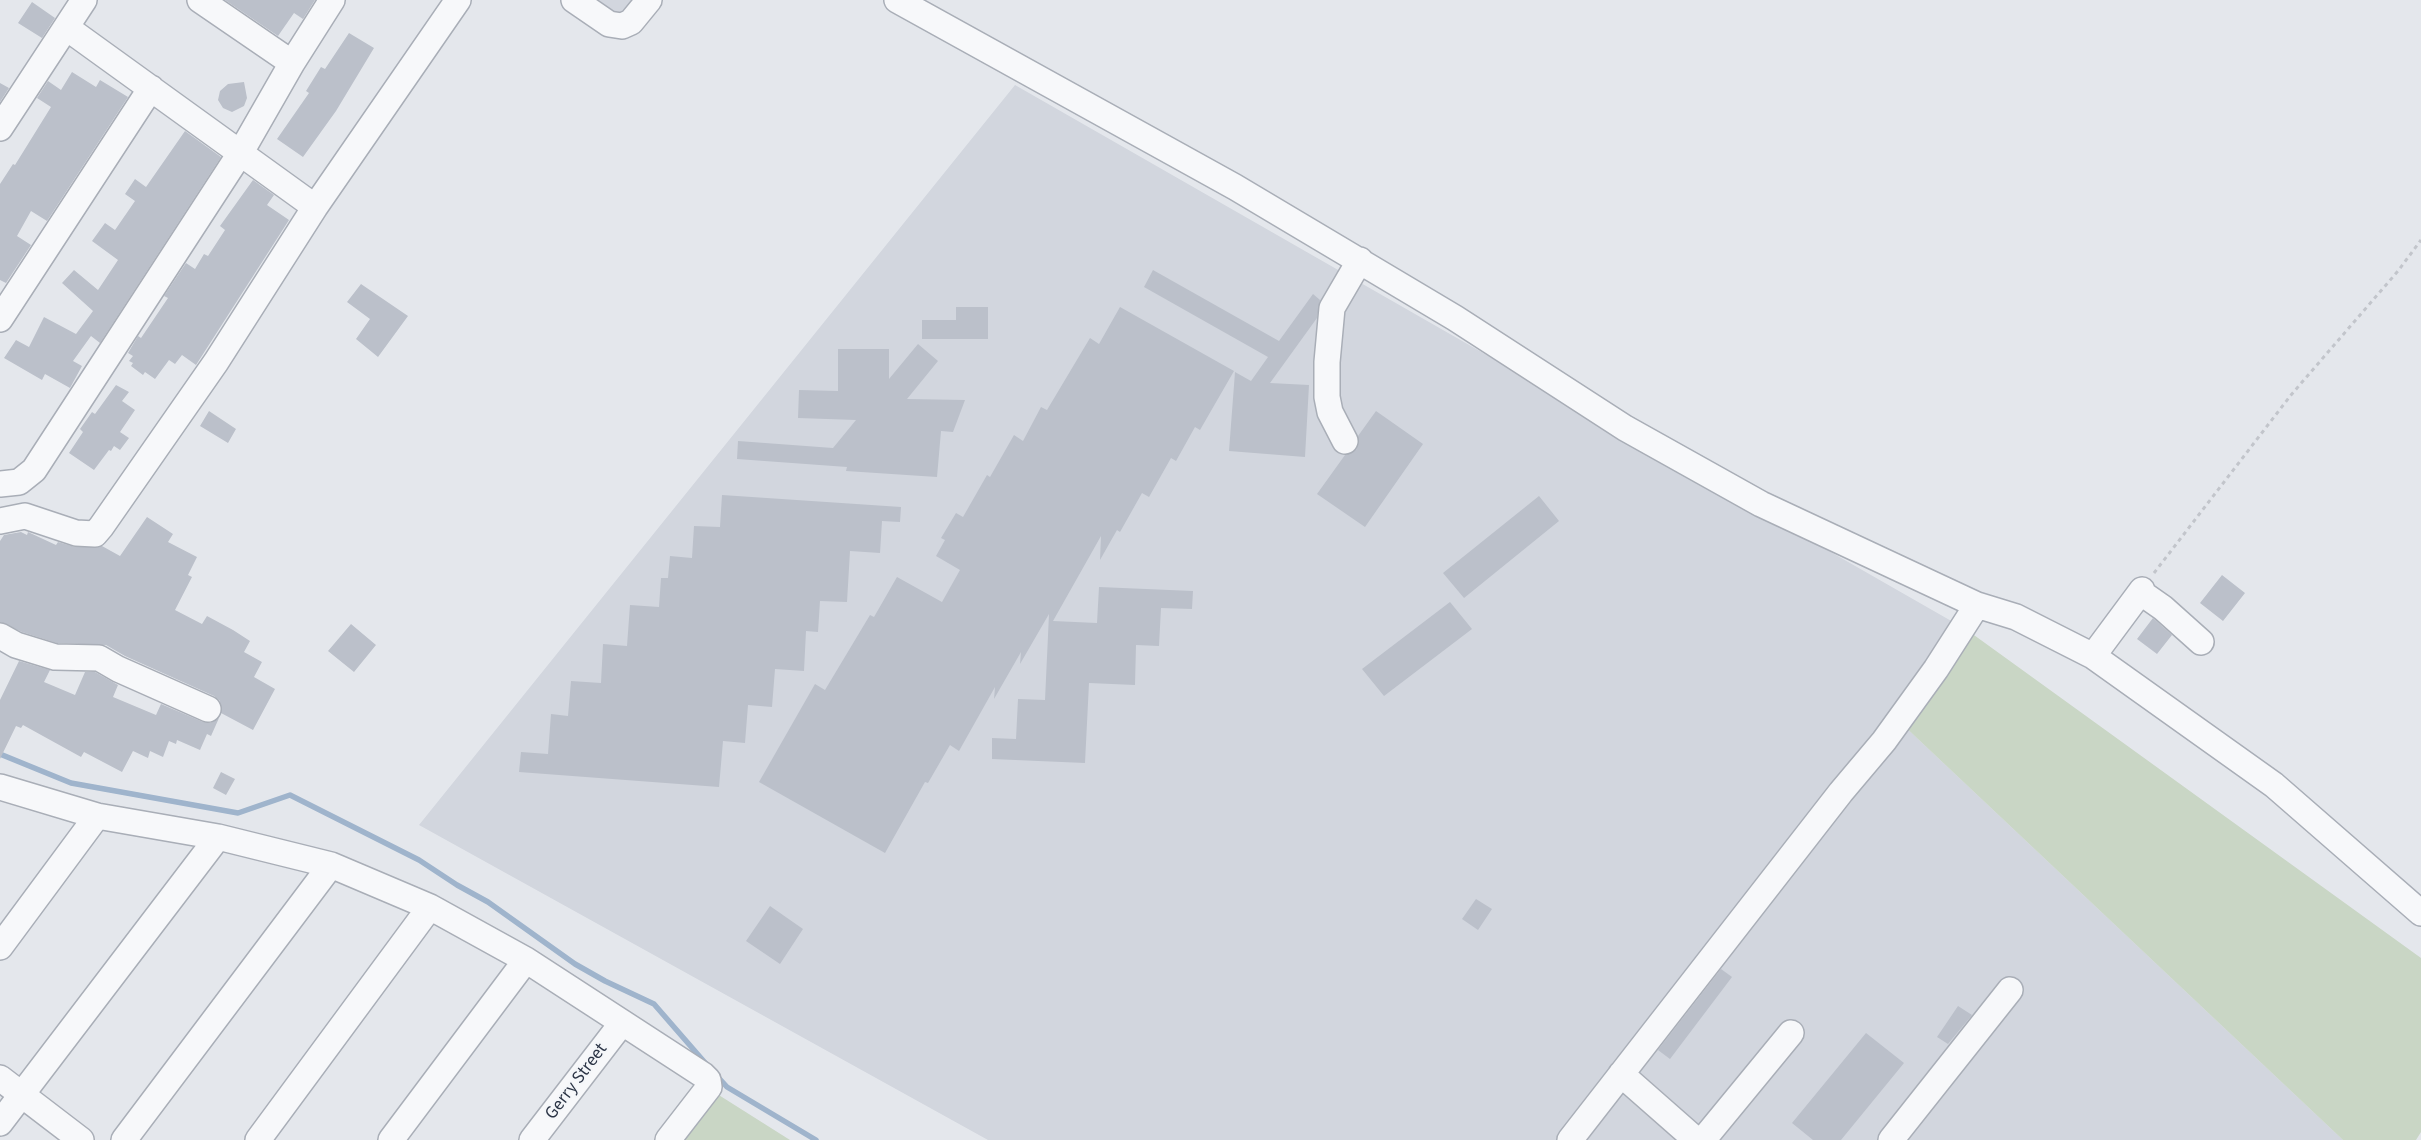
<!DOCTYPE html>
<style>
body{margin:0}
canvas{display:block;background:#e4e7ec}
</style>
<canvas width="2421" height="1140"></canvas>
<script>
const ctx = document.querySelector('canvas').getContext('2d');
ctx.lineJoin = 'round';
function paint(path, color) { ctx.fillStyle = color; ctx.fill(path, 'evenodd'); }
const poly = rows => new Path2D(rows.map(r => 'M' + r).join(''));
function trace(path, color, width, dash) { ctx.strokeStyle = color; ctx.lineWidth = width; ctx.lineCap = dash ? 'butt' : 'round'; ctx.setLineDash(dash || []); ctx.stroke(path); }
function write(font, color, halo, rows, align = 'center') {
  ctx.font = font + ' "Source Sans 3",sans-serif'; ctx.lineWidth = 4; ctx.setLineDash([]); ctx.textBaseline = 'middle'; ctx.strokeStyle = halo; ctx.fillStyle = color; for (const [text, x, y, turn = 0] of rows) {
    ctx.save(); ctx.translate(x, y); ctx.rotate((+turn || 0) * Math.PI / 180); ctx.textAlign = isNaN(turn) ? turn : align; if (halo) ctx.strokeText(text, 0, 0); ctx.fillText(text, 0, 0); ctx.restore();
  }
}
paint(poly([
 [586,0,642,0,629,16,613,18],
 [1015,85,1967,630,1901,723,2343,1140,988,1140,419,825]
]), '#d2d6de');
paint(poly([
 [1967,630,2421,958,2421,1132,2416,1140,2343,1140,1901,723],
 [714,1092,790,1140,677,1140]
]), '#c9d6c5');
trace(poly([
 [0,754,71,783,238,813,290,795,419,860,457,885,488,902,575,964,605,981,654,1004,707,1065],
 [716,1075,727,1087,816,1140]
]), '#9fb4cc', 5.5);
paint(poly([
 [225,0,315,0,303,19,294,13,278,36],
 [32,2,55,18,42,38,18,23],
 [349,33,374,48,336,111,303,157,277,139,309,93,306,91,321,67,325,69],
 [72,72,96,87,100,80,128,97,47,221,31,211,17,236,31,245,6,283,0,280,0,184,13,164,15,165,51,107,37,98,48,81,61,90],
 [244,82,247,98,244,106,232,112,223,108,218,100,220,91,228,84],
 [0,83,9,88,0,102],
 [185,131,221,157,100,343,91,336,73,361,82,366,70,388,45,374,42,380,4,358,16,340,29,347,44,317,76,334,93,311,62,283,74,270,98,290,118,260,92,241,105,223,115,230,135,201,125,194,135,179,146,187],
 [253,180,274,195,267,205,289,220,196,365,182,355,175,364,169,360,155,379,145,372,143,375,131,366,133,363,129,361,133,356,128,353,138,336,141,338,168,298,164,296,186,263,195,269,204,254,208,256,225,230,220,226],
 [1153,270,1279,341,1313,294,1320,300,1317,318,1270,383,1309,385,1305,457,1229,451,1235,372,1251,381,1268,357,1144,287],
 [361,284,408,316,378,357,356,339,370,319,347,302],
 [956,307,988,307,988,339,922,339,922,320,956,320],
 [1120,307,1234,371,1200,430,1195,427,1176,461,1171,458,1149,497,1142,493,1120,532,1117,530,1100,560,1101,536,1053,621,1097,623,1099,587,1193,591,1192,609,1161,608,1159,646,1136,645,1135,685,1089,683,1085,763,992,759,992,738,1016,739,1018,699,1045,700,1049,614,1020,664,1021,652,994,699,995,687,959,751,950,745,928,783,925,782,885,853,759,782,815,684,825,690,870,615,874,617,897,577,942,602,960,570,936,556,945,540,941,538,956,513,963,517,987,475,990,477,1014,435,1023,441,1041,407,1047,410,1090,338,1099,344],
 [918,344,938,361,907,399,965,400,953,432,941,431,937,477,846,471,847,467,737,459,738,441,833,448,856,420,798,418,799,390,838,391,838,349,889,349,889,379],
 [116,385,129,392,122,401,135,410,120,432,129,438,120,450,114,446,111,451,109,450,94,470,69,453,83,432,80,429,92,412,95,414],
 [209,411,236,429,228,443,200,426],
 [1376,411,1423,444,1365,527,1317,494,1345,455,1357,449,1358,436],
 [722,495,901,507,900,522,882,521,880,553,850,551,847,602,820,601,818,632,806,631,804,671,775,669,772,707,748,705,745,743,723,741,719,787,519,772,521,752,548,754,551,714,568,716,571,681,601,683,603,644,627,646,630,605,659,607,661,578,668,578,670,556,692,558,694,526,720,527],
 [1539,496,1559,521,1464,598,1443,573],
 [147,517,173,534,168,542,197,557,188,575,192,577,175,610,202,624,207,616,233,630,250,641,244,652,262,662,254,677,275,689,253,730,221,713,220,701,214,696,125,656,106,645,57,643,22,632,0,622,0,541,4,535,21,532,27,535,28,532,56,545,58,542,75,547,102,546,120,556],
 [2222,575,2245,593,2223,621,2200,603],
 [1450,602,1472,629,1384,696,1362,669],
 [2153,618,2172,635,2157,654,2137,639],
 [351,624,376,645,354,672,328,651],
 [19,661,50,670,44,682,75,695,85,672,95,672,118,685,113,697,156,715,161,704,203,722,210,723,219,718,211,736,207,734,200,750,177,740,176,744,169,741,163,757,150,751,148,758,133,751,122,772,84,752,81,757,23,725,21,728,16,726,0,759,0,700],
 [221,772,235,779,226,795,213,788],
 [1476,899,1492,909,1478,930,1462,919],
 [770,906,803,929,780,964,746,941],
 [1721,969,1732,977,1670,1059,1658,1050],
 [1958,1006,1972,1015,1948,1044,1937,1037],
 [1866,1033,1904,1063,1841,1140,1813,1140,1792,1123]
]), '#bbc0ca');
const minor = poly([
 [200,0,292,63],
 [574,0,609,24,622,26,631,22,649,0],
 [897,0,1235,187,1455,318,1625,428,1761,504,1977,605,2016,617,2093,656,2274,785,2421,913],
 [67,28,315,207],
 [0,128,84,0],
 [0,319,151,88],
 [1345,441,1330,412,1327,397,1327,362,1332,308,1360,260],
 [0,484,19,482,34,470,241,152,292,63,332,0],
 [0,521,25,516,76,533,95,534,101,527,216,362,315,207,458,0],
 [0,636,16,645,55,657,99,658,118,669,208,709],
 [2093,656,2142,590,2143,594,2163,608,2201,642],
 [0,787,97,816,218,837,331,865,430,907,526,960,703,1075,708,1080,709,1087,668,1140],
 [0,947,97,816],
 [1621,1074,1696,1140],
 [0,1078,81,1140],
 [0,1123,218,837],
 [124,1140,331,865],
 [258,1140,430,907],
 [391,1140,526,960],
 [532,1140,622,1023],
 [1570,1140,1841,792,1884,741,1936,669,1977,605],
 [1703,1140,1791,1033],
 [1891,1140,2010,990]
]);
trace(minor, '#a9aeb7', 28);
trace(poly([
 [2154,573,2291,395,2398,271,2421,240]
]), '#c2c5cb', 3, [4, 4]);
trace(minor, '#f7f8fa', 25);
write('18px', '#2b3445', '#f4f6f9', [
 ["Gerry Street",577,1082,-53]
]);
</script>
